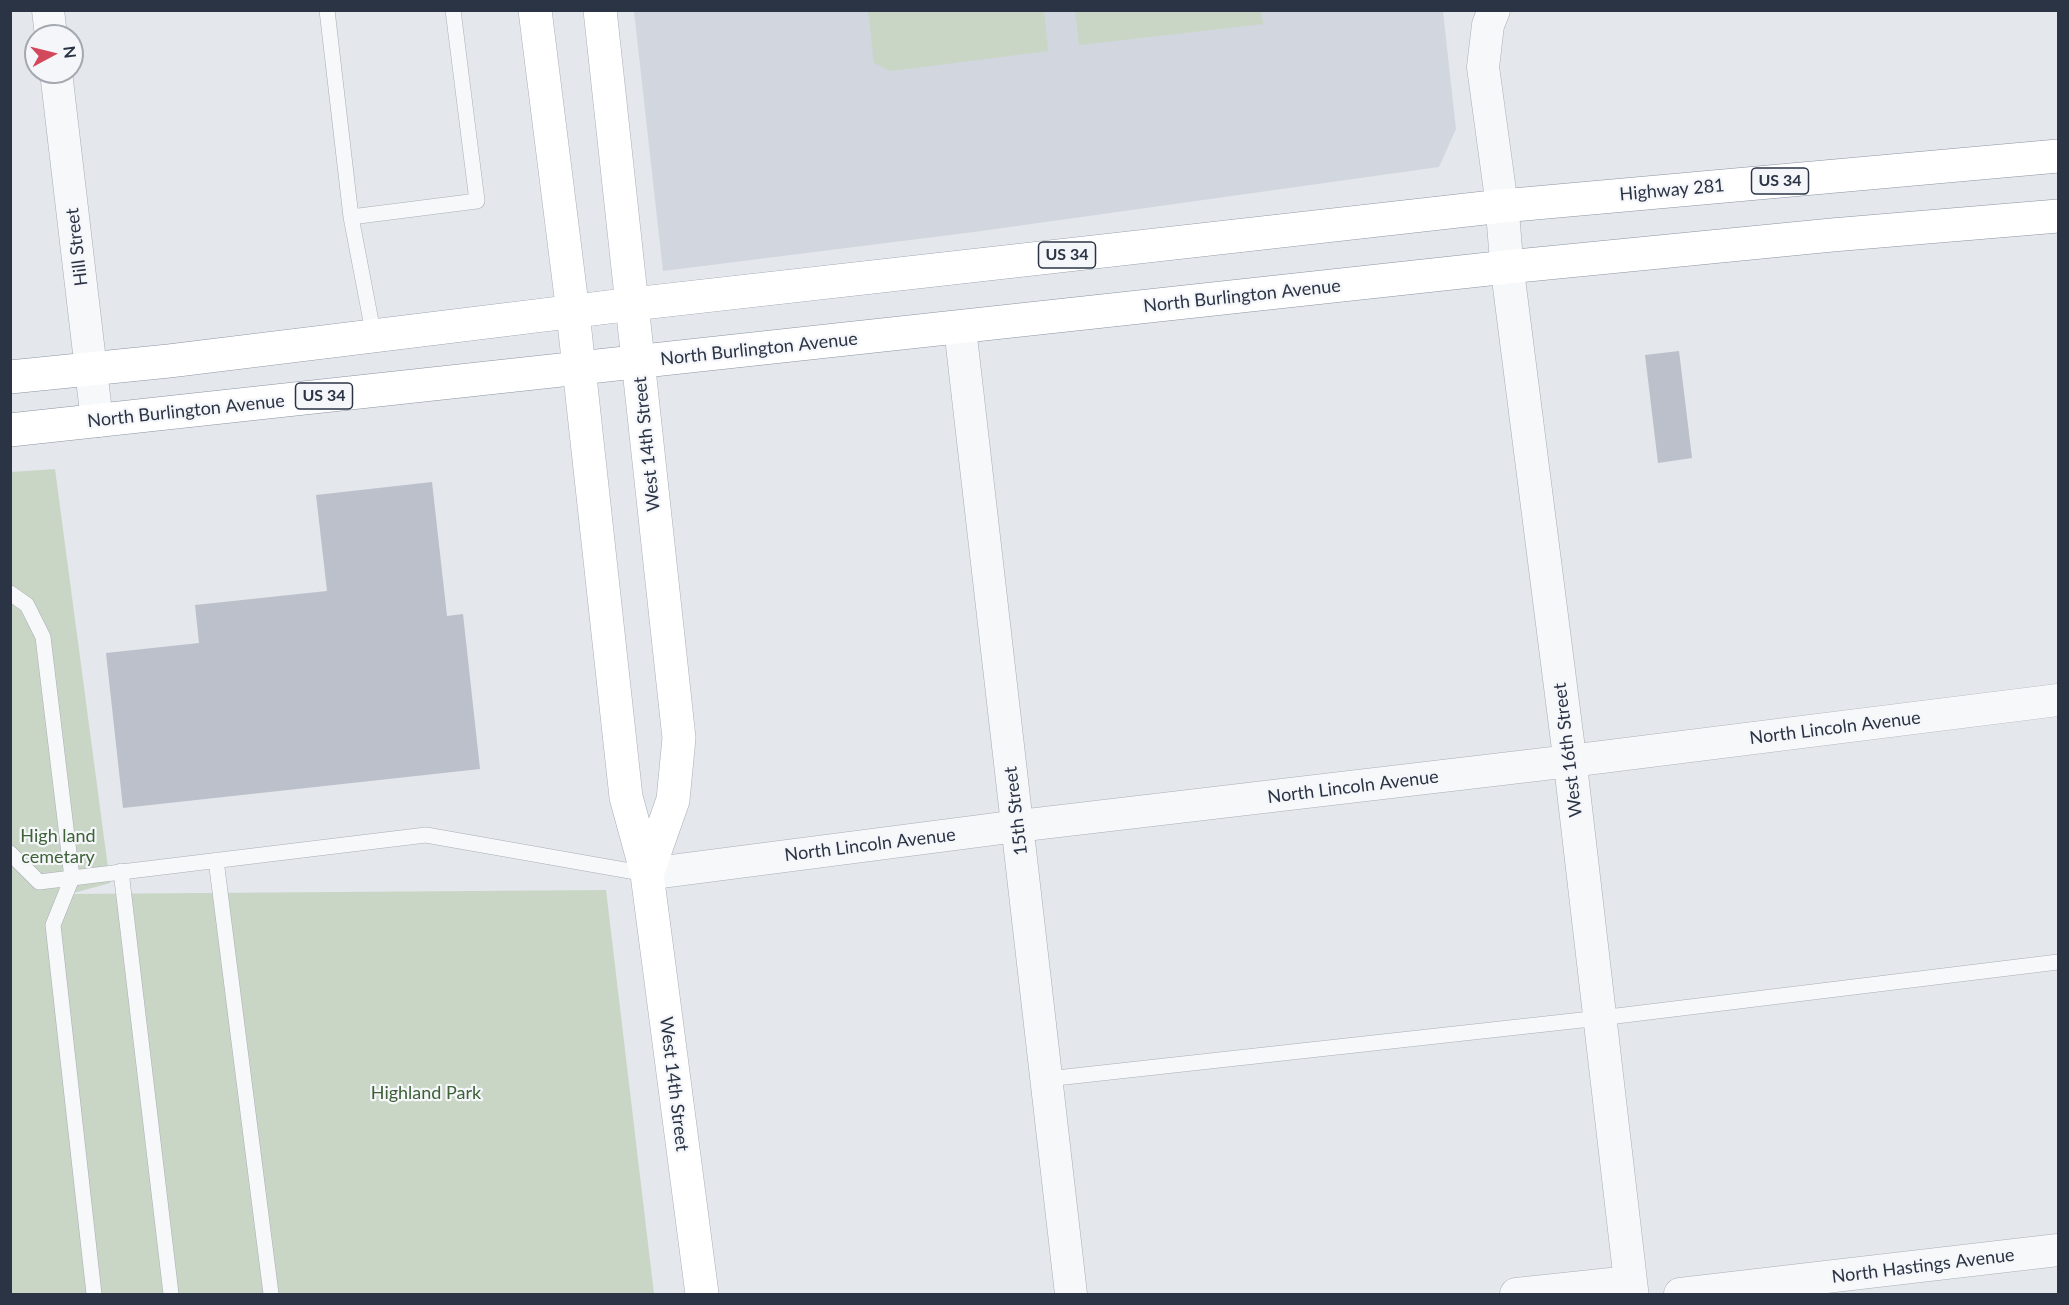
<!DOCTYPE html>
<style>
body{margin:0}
#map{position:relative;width:2069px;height:1305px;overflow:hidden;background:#e4e7ec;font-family:Lato,sans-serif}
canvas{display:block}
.frame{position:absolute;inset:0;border:12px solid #2b3445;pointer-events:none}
.north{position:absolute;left:24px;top:24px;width:60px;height:60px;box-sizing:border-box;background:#f4f6f9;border:2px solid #a4a8b1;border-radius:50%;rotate:83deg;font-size:16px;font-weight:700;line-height:24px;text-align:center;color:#2b3445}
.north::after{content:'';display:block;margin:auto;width:21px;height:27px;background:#d1495b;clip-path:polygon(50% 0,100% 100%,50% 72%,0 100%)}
</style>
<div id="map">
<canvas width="2069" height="1305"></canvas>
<div class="frame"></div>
<div class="north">N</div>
</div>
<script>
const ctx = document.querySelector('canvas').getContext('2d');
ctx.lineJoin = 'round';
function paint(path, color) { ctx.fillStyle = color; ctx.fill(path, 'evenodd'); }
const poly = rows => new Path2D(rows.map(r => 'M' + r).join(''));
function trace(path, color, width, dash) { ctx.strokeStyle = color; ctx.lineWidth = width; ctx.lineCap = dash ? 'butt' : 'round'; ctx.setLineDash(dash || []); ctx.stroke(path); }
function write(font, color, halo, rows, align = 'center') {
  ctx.font = font + ' Lato,sans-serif'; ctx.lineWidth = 4.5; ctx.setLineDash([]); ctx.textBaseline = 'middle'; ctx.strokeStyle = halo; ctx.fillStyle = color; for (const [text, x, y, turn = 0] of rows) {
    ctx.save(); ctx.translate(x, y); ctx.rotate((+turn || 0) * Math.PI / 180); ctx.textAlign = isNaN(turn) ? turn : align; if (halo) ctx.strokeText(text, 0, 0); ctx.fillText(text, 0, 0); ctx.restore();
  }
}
paint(poly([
 [634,11,1443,11,1456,129,1439,167,974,232,663,271]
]), '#d2d6de');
paint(poly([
 [868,11,1044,11,1048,51,891,71,874,63],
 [1075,11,1261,11,1263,24,1079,45],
 [55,469,110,883,70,894,606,890,654,1294,11,1294,11,472]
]), '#c9d6c5');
paint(poly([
 [1679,351,1692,458,1658,463,1645,355],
 [432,482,447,616,463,614,480,769,123,808,106,653,199,643,195,605,327,591,316,495]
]), '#bbc0ca');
const service = poly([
 [327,10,351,217],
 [374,337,351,217,477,201,453,10],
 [10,593,27,605,43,637,72,878,426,835,647,874],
 [10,853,39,882,72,878,53,925,94,1294],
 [216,860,271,1294],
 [121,871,171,1294],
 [1047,1079,1600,1018,2058,962]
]);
const minor = poly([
 [48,10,51,36],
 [1494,10,1488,25,1483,67,1502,206],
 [56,72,97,421],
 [960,328,1071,1294],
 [647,874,1018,826,1570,761,2058,700],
 [1516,1294,1630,1282],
 [1680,1294,2058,1250]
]);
const tertiary = poly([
 [1502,206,1507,267,1570,761,1632,1294]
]);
const secondary = poly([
 [535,10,573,313,626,797,647,874,702,1294],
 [600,10,679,738,673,800,647,874]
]);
const trunk = poly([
 [10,377,169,361,633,304,1502,206,2058,156],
 [10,430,1507,267,1832,235,2058,216]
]);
trace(service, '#a9aeb7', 16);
trace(minor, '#a9aeb7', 33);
trace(tertiary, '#a9aeb7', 34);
trace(secondary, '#a9aeb7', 34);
trace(trunk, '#8b94a3', 34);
trace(service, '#f7f8fa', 15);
trace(minor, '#f7f8fa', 32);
trace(tertiary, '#f7f8fa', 33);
trace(secondary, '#fff', 33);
trace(trunk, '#fff', 33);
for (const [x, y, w] of [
 [1780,181,57],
 [1067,255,57],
 [324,396,57]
]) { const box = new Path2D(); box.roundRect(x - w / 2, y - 13, w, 26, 4.5); ctx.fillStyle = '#f4f6f9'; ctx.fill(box); trace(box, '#2b3445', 1.5); }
write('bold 16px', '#2b3445', null, [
 ["US 34",1780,181],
 ["US 34",1067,255],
 ["US 34",324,396]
]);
write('18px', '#2b3445', '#f4f6f9', [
 ["Highway 281",1672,190,-5],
 ["Hill Street",77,247,-97],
 ["North Burlington Avenue",1242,296,-6],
 ["North Burlington Avenue",759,349,-6],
 ["North Burlington Avenue",186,411,-6],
 ["West 14th Street",647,444,-96],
 ["North Lincoln Avenue",1835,728,-7],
 ["West 16th Street",1568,750,-97],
 ["North Lincoln Avenue",1353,787,-7],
 ["15th Street",1016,811,-97],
 ["North Lincoln Avenue",870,845,-7],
 ["West 14th Street",674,1084,83],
 ["North Hastings Avenue",1923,1266,-7]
]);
write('18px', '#3f6138', '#f4f6f9', [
 ["High land",58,836],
 ["cemetary",58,857],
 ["Highland Park",426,1093]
]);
</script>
